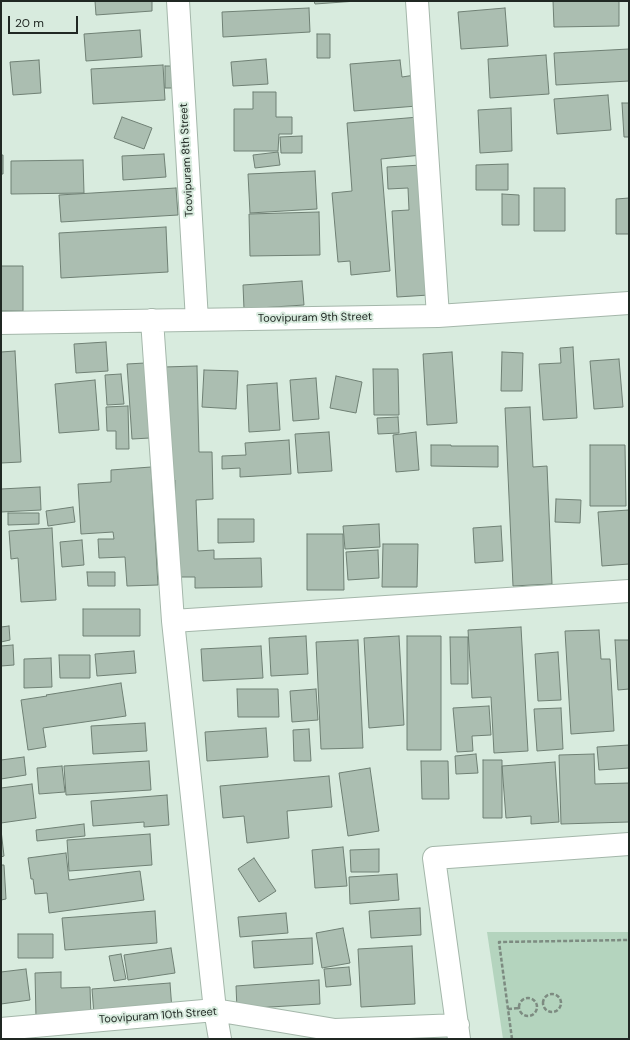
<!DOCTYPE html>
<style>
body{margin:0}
#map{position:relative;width:630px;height:1040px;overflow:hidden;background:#d8ebde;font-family:"DM Sans",sans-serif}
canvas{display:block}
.frame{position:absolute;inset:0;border:2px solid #202823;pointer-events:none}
.scale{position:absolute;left:8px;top:16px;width:70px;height:18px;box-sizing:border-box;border:2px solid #202823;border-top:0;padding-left:5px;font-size:12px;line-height:14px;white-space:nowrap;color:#202823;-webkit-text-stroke:3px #d8ebde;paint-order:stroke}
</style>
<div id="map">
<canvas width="630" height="1040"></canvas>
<div class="frame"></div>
<div class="scale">20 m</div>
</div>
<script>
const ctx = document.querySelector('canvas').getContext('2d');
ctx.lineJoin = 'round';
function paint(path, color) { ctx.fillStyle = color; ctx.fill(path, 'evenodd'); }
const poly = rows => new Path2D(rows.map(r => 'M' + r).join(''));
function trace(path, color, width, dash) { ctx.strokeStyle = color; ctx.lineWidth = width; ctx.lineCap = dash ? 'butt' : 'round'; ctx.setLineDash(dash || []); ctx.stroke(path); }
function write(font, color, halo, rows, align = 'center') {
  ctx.font = font + ' "DM Sans",sans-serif'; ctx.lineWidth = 4; ctx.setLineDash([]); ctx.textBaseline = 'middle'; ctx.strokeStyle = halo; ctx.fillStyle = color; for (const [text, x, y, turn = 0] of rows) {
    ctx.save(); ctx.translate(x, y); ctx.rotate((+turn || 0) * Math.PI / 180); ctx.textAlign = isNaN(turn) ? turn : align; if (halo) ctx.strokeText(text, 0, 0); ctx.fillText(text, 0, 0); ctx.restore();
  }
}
paint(poly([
 [487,932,629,932,629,1039,503,1039]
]), '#b4d4be');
const building = poly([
 [95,1,152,1,152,11,96,15,95,1],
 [314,1,357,1,315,4,314,1],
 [553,1,619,1,619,26,554,27,553,1],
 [309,8,310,32,223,37,222,12,309,8],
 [505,8,508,46,461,49,458,12,505,8],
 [140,30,142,57,86,61,84,34,140,30],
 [317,34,330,34,330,58,317,58,317,34],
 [629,49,629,81,556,85,554,53,629,49],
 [546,55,549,94,490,98,488,59,546,55],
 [266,59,268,84,233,86,231,62,266,59],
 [39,60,41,93,13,95,10,62,39,60],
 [400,60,402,77,415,75,417,106,354,111,350,64,400,60],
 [163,65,165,100,93,104,91,69,163,65],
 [165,66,177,66,177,88,165,88,165,66],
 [253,92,276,92,276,117,292,117,292,134,279,134,278,151,234,151,234,109,253,109,253,92],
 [608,95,611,130,557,134,554,99,608,95],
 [622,103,629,103,629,137,624,137,622,103],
 [511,108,512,151,480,153,478,110,511,108],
 [122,117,152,128,144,149,114,138,122,117],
 [419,117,422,155,381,159,390,271,351,275,350,261,338,262,332,193,352,191,347,123,419,117],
 [302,136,302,153,281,153,280,137,302,136],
 [278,152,280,165,255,168,253,155,278,152],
 [164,154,166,177,123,180,122,156,164,154],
 [1,155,3,155,3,174,1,174,1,155],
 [83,160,84,193,11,194,11,161,83,160],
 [508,164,508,190,476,190,476,165,508,164],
 [421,165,429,295,397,297,392,211,409,210,408,188,388,189,387,167,421,165],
 [315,171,317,209,250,213,248,174,315,171],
 [176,188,178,215,61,222,59,195,176,188],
 [534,188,565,188,565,231,534,231,534,188],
 [502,194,519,195,519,225,502,225,502,194],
 [629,198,629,234,616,234,616,199,629,198],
 [319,212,320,255,250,256,249,214,319,212],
 [166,227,168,272,61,278,59,233,166,227],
 [1,266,23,266,23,311,1,311,1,266],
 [302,281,304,305,244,309,243,285,302,281],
 [106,342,108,371,76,373,74,344,106,342],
 [573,347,577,418,543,420,539,364,561,363,560,348,573,347],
 [15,351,21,462,1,463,1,352,15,351],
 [452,352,457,423,427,425,423,354,452,352],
 [502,352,523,353,522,391,501,391,502,352],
 [619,359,623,407,594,409,590,361,619,359],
 [145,363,150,438,132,439,127,364,145,363],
 [197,366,199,452,212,452,213,499,196,500,198,551,214,550,214,559,261,558,262,587,195,588,195,577,180,577,177,560,175,480,166,481,164,367,197,366],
 [373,369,398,369,399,415,374,415,373,369],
 [204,370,238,371,236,409,202,407,204,370],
 [121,374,124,404,107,405,105,375,121,374],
 [336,376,362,382,356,413,330,408,336,376],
 [316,378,319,419,293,421,290,380,316,378],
 [95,380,99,430,59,433,55,384,95,380],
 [277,383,280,430,249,432,247,385,277,383],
 [128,406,129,449,116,449,116,431,107,431,106,407,128,406],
 [530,407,533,467,547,466,552,584,513,586,505,408,530,407],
 [398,417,399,433,378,434,377,418,398,417],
 [329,432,332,471,298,473,295,434,329,432],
 [416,432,419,470,396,472,393,435,416,432],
 [289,440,291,474,240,477,240,468,222,469,222,456,246,455,245,443,289,440],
 [431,445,451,445,451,446,498,446,498,467,431,466,431,445],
 [590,445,625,445,626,506,590,506,590,445],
 [151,467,158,585,127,586,125,557,99,558,98,539,114,539,113,532,81,534,78,484,111,482,111,470,151,467],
 [40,487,41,510,1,512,1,489,40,487],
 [556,499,581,500,580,523,555,522,556,499],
 [73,507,75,522,48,526,46,511,73,507],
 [629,510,629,564,602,566,598,512,629,510],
 [8,513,39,513,39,524,8,525,8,513],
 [218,519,254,519,254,542,218,543,218,519],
 [379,524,380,547,345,549,343,526,379,524],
 [501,526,503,561,475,563,473,528,501,526],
 [52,528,56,600,21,602,18,558,11,559,9,531,52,528],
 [307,534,343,534,344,590,307,590,307,534],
 [82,540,84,565,62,567,60,542,82,540],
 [383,544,418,544,417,587,382,587,383,544],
 [378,550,379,578,348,580,346,552,378,550],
 [87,572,115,572,115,586,88,586,87,572],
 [83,609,140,609,140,636,83,636,83,609],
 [9,626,10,640,1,642,1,627,9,626],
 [521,627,528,751,494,753,491,697,472,698,468,630,521,627],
 [599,630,601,659,610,659,614,731,571,734,565,631,599,630],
 [306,636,308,674,271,676,269,638,306,636],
 [399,636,404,725,369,728,364,638,399,636],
 [407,636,441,636,441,750,407,750,407,636],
 [450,637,468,637,468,684,451,684,450,637],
 [358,640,363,748,321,749,316,642,358,640],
 [615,640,629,640,629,689,618,690,615,640],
 [13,645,14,665,1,666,1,646,13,645],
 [261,646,263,678,203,681,201,649,261,646],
 [134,651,136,673,97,676,95,654,134,651],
 [558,652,561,700,538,701,535,654,558,652],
 [59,655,90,655,90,678,60,678,59,655],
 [51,658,52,687,24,688,24,659,51,658],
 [121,683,126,716,43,728,46,747,28,750,21,700,47,696,46,695,121,683],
 [237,689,278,689,279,717,238,717,237,689],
 [316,689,318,720,292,722,290,691,316,689],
 [489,706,491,735,472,736,473,751,457,752,453,708,489,706],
 [561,708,563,749,537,751,534,709,561,708],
 [145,723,147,751,93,754,91,726,145,723],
 [266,728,268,757,207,761,205,732,266,728],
 [309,729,311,761,294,761,293,730,309,729],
 [629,745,629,768,599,770,597,747,629,745],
 [476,754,478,773,456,774,455,756,476,754],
 [594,754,595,784,629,783,629,822,561,824,559,755,594,754],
 [24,757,26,775,1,779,1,760,24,757],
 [483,760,502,760,502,818,483,818,483,760],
 [149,761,151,790,66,795,64,766,149,761],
 [421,761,448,761,449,799,422,799,421,761],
 [555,762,559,822,531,824,531,816,506,818,502,766,555,762],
 [62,766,65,792,39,794,37,768,62,766],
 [370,768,379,831,348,836,339,773,370,768],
 [329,776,332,807,287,811,289,838,247,843,244,816,223,818,220,786,329,776],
 [32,784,36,818,1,823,1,788,32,784],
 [167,795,169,825,144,827,144,822,93,826,91,801,167,795],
 [84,824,85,836,37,841,36,830,84,824],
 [1,830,4,856,1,857,1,830],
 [150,834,152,865,69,871,67,840,150,834],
 [343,847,347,886,315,888,312,850,343,847],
 [379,849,379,872,351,872,350,850,379,849],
 [66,853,69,880,140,871,144,900,49,913,47,893,35,894,33,879,31,879,28,858,66,853],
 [254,858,276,891,259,902,238,869,254,858],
 [1,865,4,865,6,899,1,900,1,865],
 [397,874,399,900,350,904,349,877,397,874],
 [420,908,421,935,371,938,369,911,420,908],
 [155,911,157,943,65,950,62,918,155,911],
 [286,913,288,933,240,937,238,917,286,913],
 [343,928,350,963,322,968,316,933,343,928],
 [18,934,53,934,53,958,18,958,18,934],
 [312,938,313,964,254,968,252,941,312,938],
 [412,946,415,1004,361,1007,358,949,412,946],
 [171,948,175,973,128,980,124,955,171,948],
 [121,954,126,979,114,981,109,956,121,954],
 [349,967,351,985,326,987,324,969,349,967],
 [26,969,30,1000,1,1004,1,972,26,969],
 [61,972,61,988,90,987,91,1017,36,1018,35,973,61,972],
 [319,980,320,1004,237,1009,236,986,319,980],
 [170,983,172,1010,94,1015,92,989,170,983]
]);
paint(building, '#abbeb1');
trace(building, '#6f8074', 1);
const minor = poly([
 [178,1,197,320],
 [417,1,438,316],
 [152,320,173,621],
 [1,323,438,316,629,303],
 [1,1029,215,1010,335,1030,458,1025],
 [220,1039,215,1010,173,621,629,591],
 [459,1039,434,858,629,844]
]);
trace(minor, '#a4b7aa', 24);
trace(poly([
 '543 1003a9 9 0 1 1 18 0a9 9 0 1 1-18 0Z',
 '519 1007a9 9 0 1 1 18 0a9 9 0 1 1-18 0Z',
 [508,1009,519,1008],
 [512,1039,499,942,629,940]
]), '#7d8b81', 2.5, [4, 2]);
trace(minor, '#fff', 22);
write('11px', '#202823', '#d8ebde', [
 ["Toovipuram 8th Street",187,160,-93],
 ["Toovipuram 9th Street",315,318,-1],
 ["Toovipuram 10th Street",158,1016,-4]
]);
</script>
